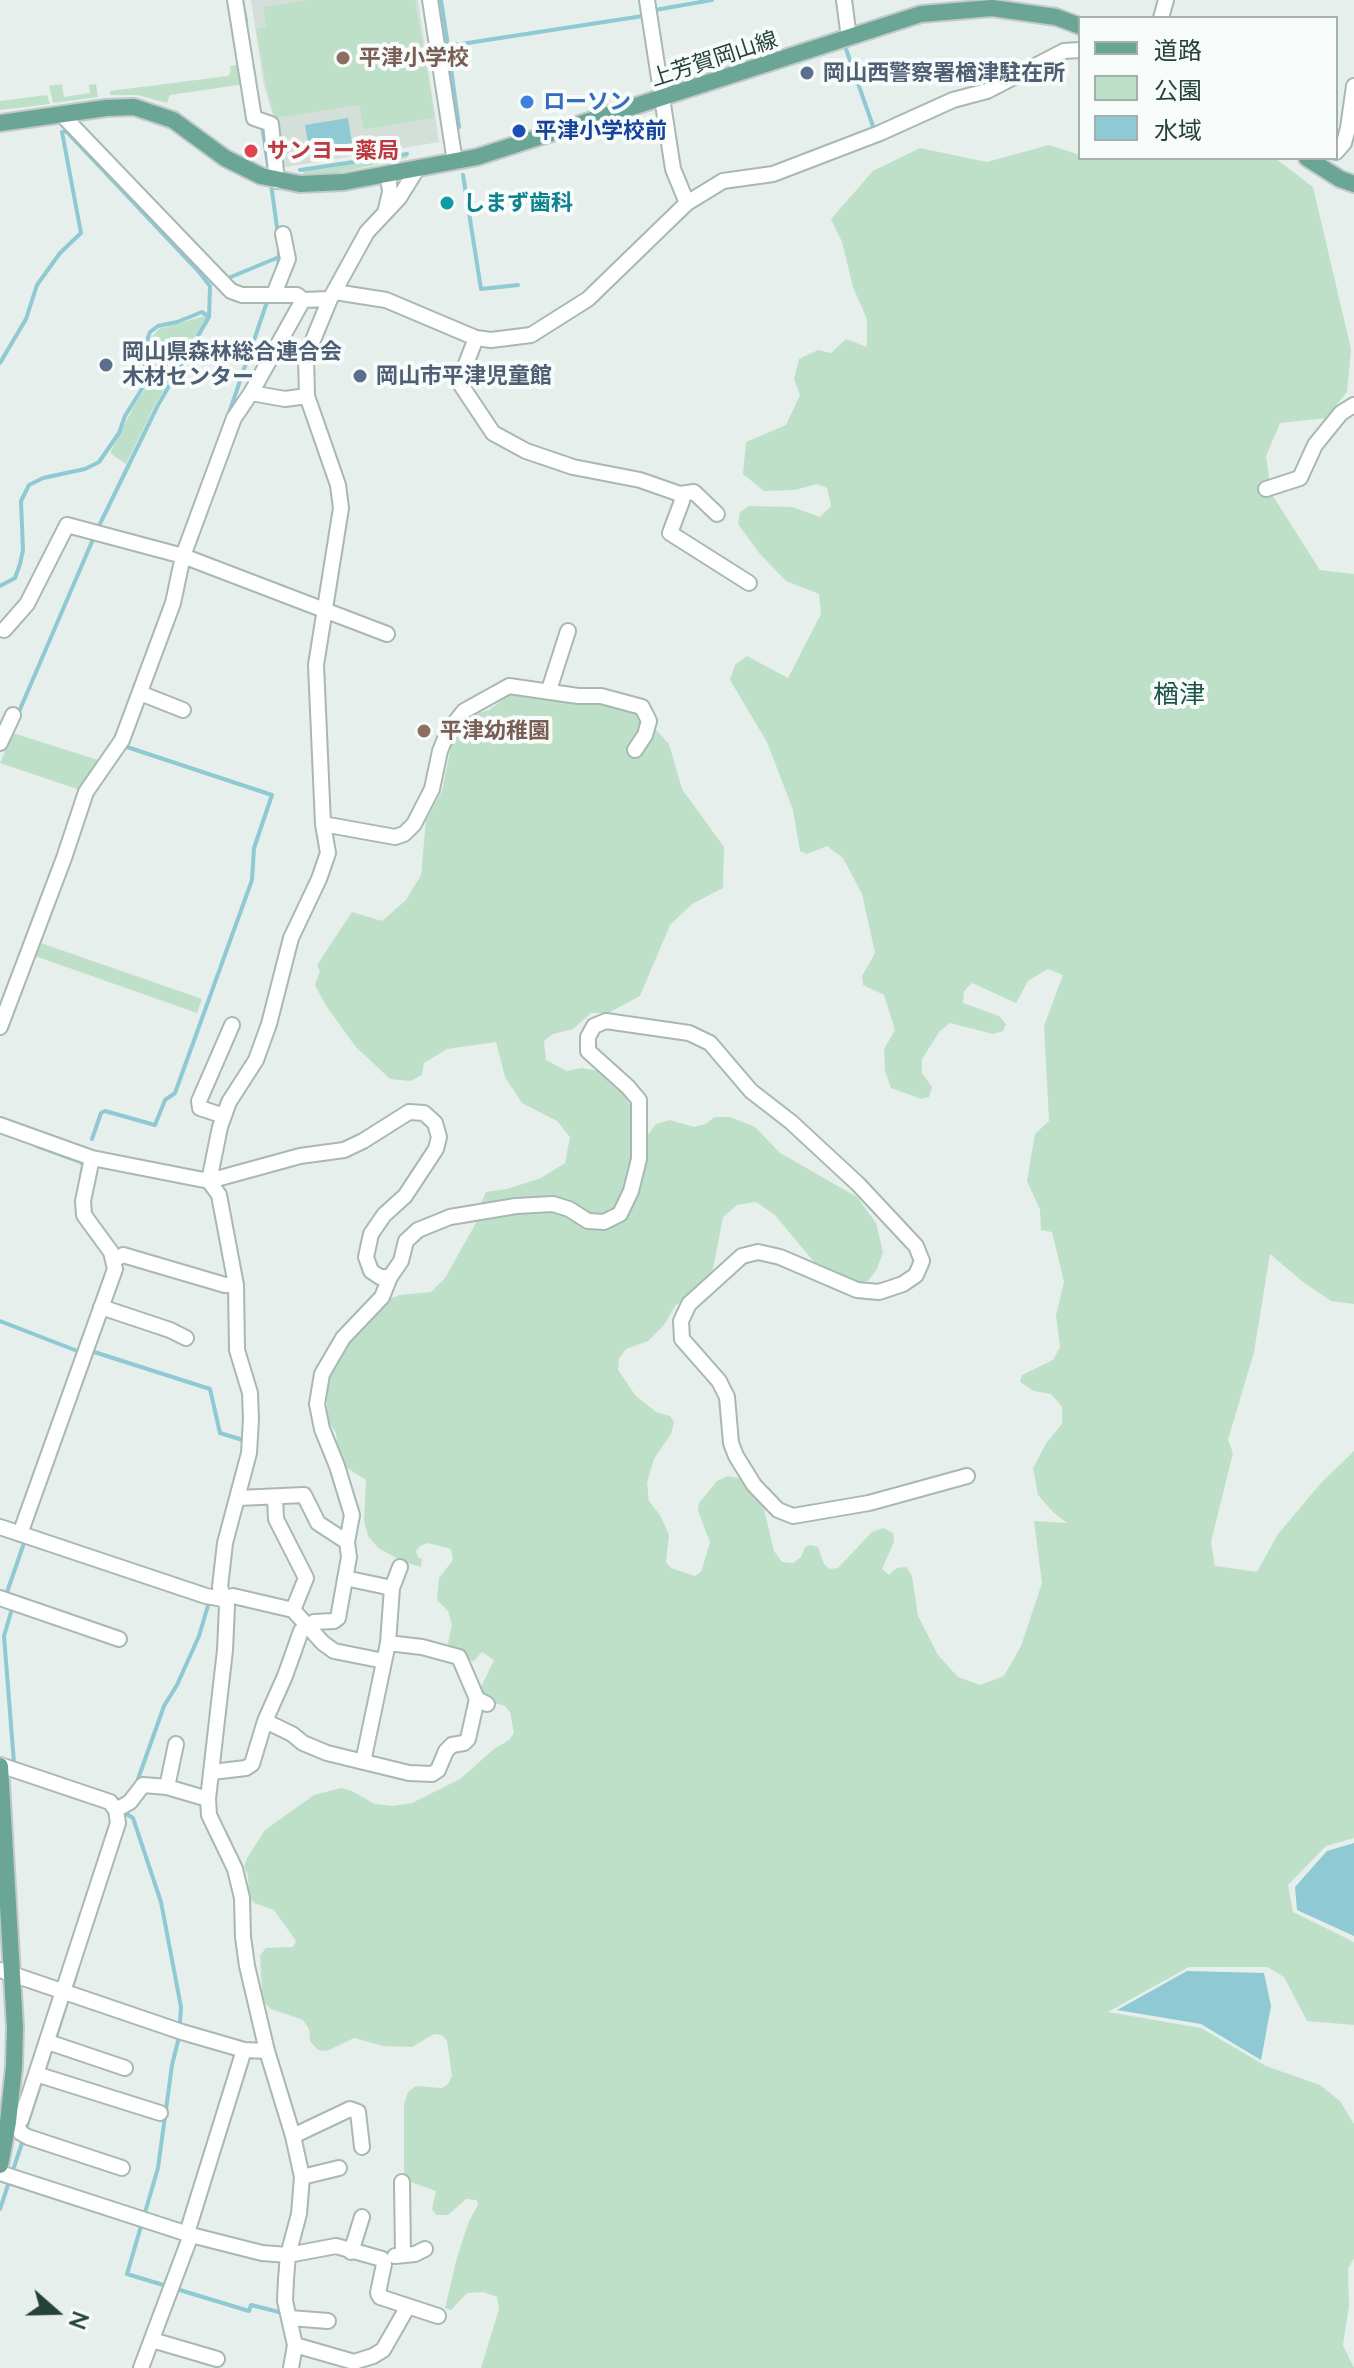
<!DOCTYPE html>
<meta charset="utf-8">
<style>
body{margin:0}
#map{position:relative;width:1354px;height:2368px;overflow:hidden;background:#e6efeb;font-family:Lato,"Noto Sans JP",sans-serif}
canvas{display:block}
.legend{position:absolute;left:1078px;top:16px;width:260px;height:144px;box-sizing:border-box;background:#f7fbf9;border:2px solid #a3b1ad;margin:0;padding:10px 14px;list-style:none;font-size:24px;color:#24423a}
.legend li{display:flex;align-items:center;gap:16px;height:40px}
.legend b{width:40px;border:2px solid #a3b1ad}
.north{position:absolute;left:16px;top:2272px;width:80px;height:80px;-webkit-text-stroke:6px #f7fbf9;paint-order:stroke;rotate:110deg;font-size:22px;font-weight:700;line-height:32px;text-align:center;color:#24423a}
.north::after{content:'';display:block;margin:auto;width:28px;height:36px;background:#24423a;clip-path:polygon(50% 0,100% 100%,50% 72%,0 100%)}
</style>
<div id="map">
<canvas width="1354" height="2368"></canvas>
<ul class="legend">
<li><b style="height:10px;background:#6aa596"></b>道路</li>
<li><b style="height:22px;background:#bfe0c8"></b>公園</li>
<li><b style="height:22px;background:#8ec9d4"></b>水域</li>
</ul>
<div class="north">N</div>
</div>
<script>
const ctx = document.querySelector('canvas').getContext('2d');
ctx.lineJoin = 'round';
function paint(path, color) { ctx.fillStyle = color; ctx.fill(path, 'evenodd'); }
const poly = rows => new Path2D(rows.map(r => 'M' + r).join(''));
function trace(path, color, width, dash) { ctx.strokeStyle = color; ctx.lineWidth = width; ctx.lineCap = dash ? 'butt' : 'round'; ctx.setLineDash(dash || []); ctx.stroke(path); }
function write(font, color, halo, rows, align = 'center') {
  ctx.font = font + ' Lato,"Noto Sans JP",sans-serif'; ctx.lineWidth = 8; ctx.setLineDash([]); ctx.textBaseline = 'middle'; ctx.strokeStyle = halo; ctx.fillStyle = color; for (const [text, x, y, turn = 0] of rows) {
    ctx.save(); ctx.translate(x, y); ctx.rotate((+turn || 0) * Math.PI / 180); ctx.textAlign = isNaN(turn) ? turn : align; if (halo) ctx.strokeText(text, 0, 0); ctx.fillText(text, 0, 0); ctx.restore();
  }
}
paint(poly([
 [251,0,418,0,439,142,280,168,278,132,264,86]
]), '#d4dfda');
paint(poly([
 [309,0,415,0,435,118,364,129,359,105,275,118,266,86,256,29,266,27,263,7],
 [242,64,245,84,170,95,167,103,137,95,110,95,110,91,228,76,231,72,230,66],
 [62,84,64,97,90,93,89,85,96,84,98,97,53,103,49,86],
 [47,95,50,104,0,110,0,101],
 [1049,145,1080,155,1080,158,1097,160,1119,158,1275,158,1313,187,1351,349,1347,392,1326,418,1280,423,1266,456,1271,493,1320,570,1354,574,1354,1304,1331,1301,1303,1282,1270,1254,1254,1352,1228,1440,1233,1453,1211,1542,1215,1566,1257,1572,1278,1534,1321,1483,1354,1451,1354,1838,1326,1846,1288,1885,1293,1912,1354,1942,1354,2025,1307,2021,1284,1977,1267,1967,1189,1967,1108,2012,1201,2028,1266,2066,1320,2085,1340,2101,1354,2124,1354,2258,1348,2269,1349,2306,1343,2345,1354,2368,481,2368,499,2309,497,2297,483,2292,467,2293,451,2310,445,2308,456,2261,469,2221,478,2205,477,2200,466,2199,448,2215,436,2215,432,2209,436,2191,405,2180,404,2174,404,2104,408,2092,416,2086,442,2088,448,2084,452,2076,447,2041,442,2035,434,2034,412,2047,383,2046,354,2038,327,2051,318,2050,310,2041,309,2029,303,2020,271,2009,265,2003,262,1992,260,1955,266,1948,293,1947,296,1941,274,1910,254,1903,249,1897,248,1875,244,1867,247,1858,265,1830,314,1795,341,1788,350,1790,375,1804,393,1806,412,1803,460,1779,494,1749,509,1740,514,1733,510,1712,505,1706,491,1702,484,1696,481,1687,494,1660,482,1652,474,1661,468,1660,450,1648,448,1643,452,1625,448,1611,437,1600,439,1578,453,1560,451,1549,428,1543,420,1546,416,1551,418,1557,422,1559,421,1567,404,1562,378,1548,368,1536,364,1520,366,1480,342,1465,339,1459,336,1433,328,1421,326,1391,329,1374,350,1340,386,1300,400,1295,431,1292,445,1278,477,1221,518,1211,555,1211,586,1227,603,1231,625,1220,637,1196,646,1164,647,1136,656,1124,670,1120,694,1127,706,1124,714,1117,730,1117,755,1127,780,1153,857,1197,876,1223,883,1252,877,1269,868,1281,855,1283,828,1273,814,1262,775,1215,756,1202,737,1205,723,1217,711,1279,700,1290,676,1305,664,1325,648,1341,626,1349,619,1358,618,1370,636,1396,656,1412,670,1416,674,1422,671,1434,654,1459,647,1483,649,1501,660,1515,669,1535,666,1562,671,1568,695,1576,701,1572,710,1542,698,1511,699,1503,717,1481,728,1476,739,1478,764,1509,774,1551,782,1562,793,1563,801,1557,805,1547,810,1545,818,1547,824,1564,830,1569,838,1568,872,1532,883,1528,893,1533,894,1542,882,1569,889,1575,897,1568,906,1567,912,1576,918,1616,938,1655,958,1677,980,1685,1004,1676,1021,1646,1042,1583,1034,1521,1067,1523,1053,1512,1038,1495,1033,1468,1047,1442,1062,1424,1062,1407,1051,1394,1034,1391,1020,1382,1022,1375,1053,1360,1060,1347,1056,1315,1064,1282,1052,1232,1041,1230,1040,1210,1027,1181,1035,1134,1049,1121,1044,1026,1063,975,1048,969,1028,981,1016,1003,972,983,964,991,963,1003,999,1016,1006,1024,1003,1031,993,1034,950,1023,940,1031,922,1059,922,1073,932,1087,929,1097,921,1099,891,1088,885,1071,884,1049,895,1030,884,995,863,985,862,976,875,953,862,894,843,858,827,846,807,854,800,851,793,810,767,742,730,680,735,665,747,656,788,678,821,614,819,594,786,581,760,554,738,524,740,512,749,506,792,507,820,517,831,506,827,488,817,484,795,490,764,491,743,474,746,442,786,425,800,395,794,379,799,359,818,350,831,353,846,339,867,347,867,319,853,287,842,242,831,219,873,171,920,148,987,162],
 [408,156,407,158,337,173,304,175,303,171],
 [204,316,207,318,156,403,126,464,110,453,135,404,148,385,149,340,159,329],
 [512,692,601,700,640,712,669,744,682,789,724,847,723,888,692,904,670,925,640,996,608,1013,591,1013,573,1029,553,1034,544,1041,546,1060,567,1071,581,1068,599,1071,624,1091,634,1117,628,1180,617,1209,603,1218,589,1217,571,1206,490,1207,481,1203,486,1192,507,1189,541,1178,565,1163,570,1137,557,1121,522,1103,505,1077,496,1042,447,1049,424,1063,422,1075,410,1081,390,1079,355,1046,325,1004,315,985,320,971,317,965,352,912,382,921,406,900,421,875,426,820,442,791,453,736,468,716,489,710],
 [13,733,101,761,80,790,0,763],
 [38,942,202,999,197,1013,32,955]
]), '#bfe0c8');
paint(poly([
 [348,118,352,143,309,150,305,125],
 [1354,1843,1354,1936,1297,1910,1295,1887,1327,1851],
 [1187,1971,1264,1973,1271,2006,1261,2060,1201,2024,1117,2010]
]), '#8ec9d4');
trace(poly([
 [242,0,246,21],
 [441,0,448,46,643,16,655,10,712,0],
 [448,46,459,127],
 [846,49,874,129],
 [658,118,661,135],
 [262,125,269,172],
 [300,170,407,154],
 [463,175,481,289,518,285],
 [271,184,278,235],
 [278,268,279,257],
 [226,279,279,257,279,248],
 [0,363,26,319,37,285,60,253,81,233,62,132,66,131,199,272,210,286,209,317,158,405,97,530,18,714],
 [227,419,268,299],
 [0,586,15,578,20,564,23,550,21,501,29,485,43,478,85,469,99,462,119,433,125,416,145,384,145,346,150,332,158,326,177,322,202,312,209,317],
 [92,1139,101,1113,105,1111,155,1125,165,1100,175,1093,252,880,254,848,272,795,124,746],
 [37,1146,81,1162,83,1165,79,1189],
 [0,1321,80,1352],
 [91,1351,210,1389,220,1433,246,1441],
 [6,1595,25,1540],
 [11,1612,4,1636,14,1763],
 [138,1779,164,1706,177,1685,199,1636,209,1602],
 [125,1813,133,1818,161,1902,181,2007,179,2037,172,2065,158,2168,127,2274,249,2311,251,2305,283,2313],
 [71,1991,78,1968],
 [55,2040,68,1999],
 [25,2131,52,2048],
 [12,2173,23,2140],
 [0,2209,9,2182]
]), '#8ec9d4', 4);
const minor = poly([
 [235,0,254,118,271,124,277,181],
 [430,0,455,162],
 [647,0,673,169,687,203],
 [844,0,849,38],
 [1161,18,1166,0],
 [64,114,64,117,231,291,242,295,297,295,303,300,330,299],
 [1336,152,1344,143,1348,128,1354,86],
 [386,209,390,192,388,175],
 [335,292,386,300,476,338,491,340,531,335,588,299,687,203,723,181,773,174,880,133,953,100,987,91,1064,51,1080,50],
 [274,294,288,259,283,234],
 [476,338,459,382,493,433,526,451,573,467,640,480,680,494,694,492,717,514],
 [251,393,285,399,307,396],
 [1266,489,1300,478,1315,445,1341,413,1354,405],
 [680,494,682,501,670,533,749,583],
 [4,630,27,604,67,525,183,556,387,634],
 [549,690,568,631],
 [140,693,183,710],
 [0,743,13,715],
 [323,824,395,837,404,834,414,824,432,789,440,751,448,731,464,711,509,686,578,696,601,696,642,707,649,721,645,735,635,750],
 [0,1027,64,858,86,792,122,740,173,603,183,556,234,418,251,393,303,300],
 [224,1116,200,1108,199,1101,232,1025],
 [0,1125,92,1158,209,1181,300,1156,344,1150,363,1141,409,1112,424,1113,435,1123,439,1137,436,1149,405,1196,384,1215,371,1234,366,1257,371,1271,380,1277,390,1277,401,1261,406,1241,418,1230,450,1217,516,1206,553,1204,569,1209,588,1221,604,1222,620,1214,631,1191,639,1159,639,1100,628,1087,588,1051,588,1037,594,1026,606,1021,689,1033,710,1043,751,1091,791,1122,858,1184,916,1246,922,1261,916,1275,903,1284,879,1292,857,1290,780,1257,758,1252,742,1256,689,1304,681,1321,682,1339,719,1381,727,1397,731,1443,736,1456,754,1485,778,1510,793,1516,869,1503,967,1476],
 [114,1260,123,1255,225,1285,236,1285],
 [101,1307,170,1330,186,1338],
 [275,1498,276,1519,306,1578,293,1610],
 [0,1527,206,1596,223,1599,233,1596,293,1610,323,1643,334,1651,384,1661],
 [20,1534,115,1269,111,1252,84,1215,83,1201,92,1158],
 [347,1542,352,1515,337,1466,322,1429,317,1404,322,1374,343,1338,382,1297,390,1277],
 [345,1578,392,1588],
 [0,1598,119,1639],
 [388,1643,422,1647,459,1657,477,1699,487,1704],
 [265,1721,292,1734,303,1743,327,1753,409,1773,432,1774,438,1770,446,1751,452,1745,464,1743,468,1739,477,1699],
 [363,1762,388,1643,392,1588,400,1567],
 [0,1765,110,1802,116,1810,118,1823,21,2120,16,2123,8,2122],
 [212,1772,246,1768,252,1764,265,1721,285,1676,301,1631,314,1622,334,1621,338,1618,349,1557,347,1542,318,1523,304,1495,238,1498],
 [167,1787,176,1744],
 [116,1810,130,1802,143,1785,167,1787,208,1799],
 [0,1970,182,2032,244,2050,267,2051],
 [48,2042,125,2068],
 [36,2074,160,2113],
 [16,2123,21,2133,28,2137,122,2168],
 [293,2136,350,2109,358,2112,362,2147],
 [0,2173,191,2235,262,2253,288,2255,336,2246,382,2259,384,2264,378,2293,380,2297,438,2316],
 [302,2177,339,2168],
 [402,2182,403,2254],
 [187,2233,244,2050],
 [351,2252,362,2217],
 [395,2256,415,2254,425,2249],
 [290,2318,328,2321],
 [152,2340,217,2359],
 [295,2345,354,2362,373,2356,383,2350,407,2308],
 [141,2368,191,2235],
 [291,2368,295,2345,285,2301,286,2279,288,2255,299,2214,302,2177,293,2136,267,2051,247,1966,243,1937,242,1898,235,1869,209,1815,208,1799,225,1650,227,1606,220,1587,225,1543,249,1453,251,1419,250,1393,237,1350,236,1285,219,1195,209,1181,220,1127,229,1102,256,1060,269,1024,291,938,319,879,328,853,323,824,316,665,341,508,338,485,307,396,306,357,330,299,367,232,399,198,417,169]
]);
const major = poly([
 [0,123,106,108,134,107,173,120,225,158,261,176,300,184,344,182,477,157,921,14,992,8,1056,17,1080,26],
 [1307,158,1340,179,1354,184],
 [0,1766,15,2027,14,2067,8,2122,0,2165]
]);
trace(minor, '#a8b8b2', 18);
trace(major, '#c2cac8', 20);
trace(minor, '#fff', 14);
trace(major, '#6aa596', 16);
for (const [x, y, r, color] of [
 [343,58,8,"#8d6e63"],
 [807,73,8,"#5c6f8a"],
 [527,102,8,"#3f7fe0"],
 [519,131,8,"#1a4fb4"],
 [251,151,8,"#e0444e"],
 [447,203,8,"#0f9aa8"],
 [106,365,8,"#5c6f8a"],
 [360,376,8,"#5c6f8a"],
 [424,731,8,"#8d6e63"]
]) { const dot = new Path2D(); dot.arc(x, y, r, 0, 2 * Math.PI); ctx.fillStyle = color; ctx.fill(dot); trace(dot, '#f7fbf9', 3); }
write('bold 22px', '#785e54', '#f7fbf9', [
 ["平津小学校",359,58],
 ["平津幼稚園",440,731]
], 'left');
write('22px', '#24423a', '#f7fbf9', [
 ["上芳賀岡山線",714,59,-18]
]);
write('bold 22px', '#4e5e75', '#f7fbf9', [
 ["岡山西警察署楢津駐在所",823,73],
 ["岡山県森林総合連合会",122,352],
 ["木材センター",122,377],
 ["岡山市平津児童館",376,376]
], 'left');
write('bold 22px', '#366cbe', '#f7fbf9', [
 ["ローソン",543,102]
], 'left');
write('bold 22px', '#164399', '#f7fbf9', [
 ["平津小学校前",535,131]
], 'left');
write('bold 22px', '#be3a42', '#f7fbf9', [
 ["サンヨー薬局",267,151]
], 'left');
write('bold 22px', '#0d838f', '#f7fbf9', [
 ["しまず歯科",463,203]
], 'left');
write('26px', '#1f5548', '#f7fbf9', [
 ["楢津",1179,695]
]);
</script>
